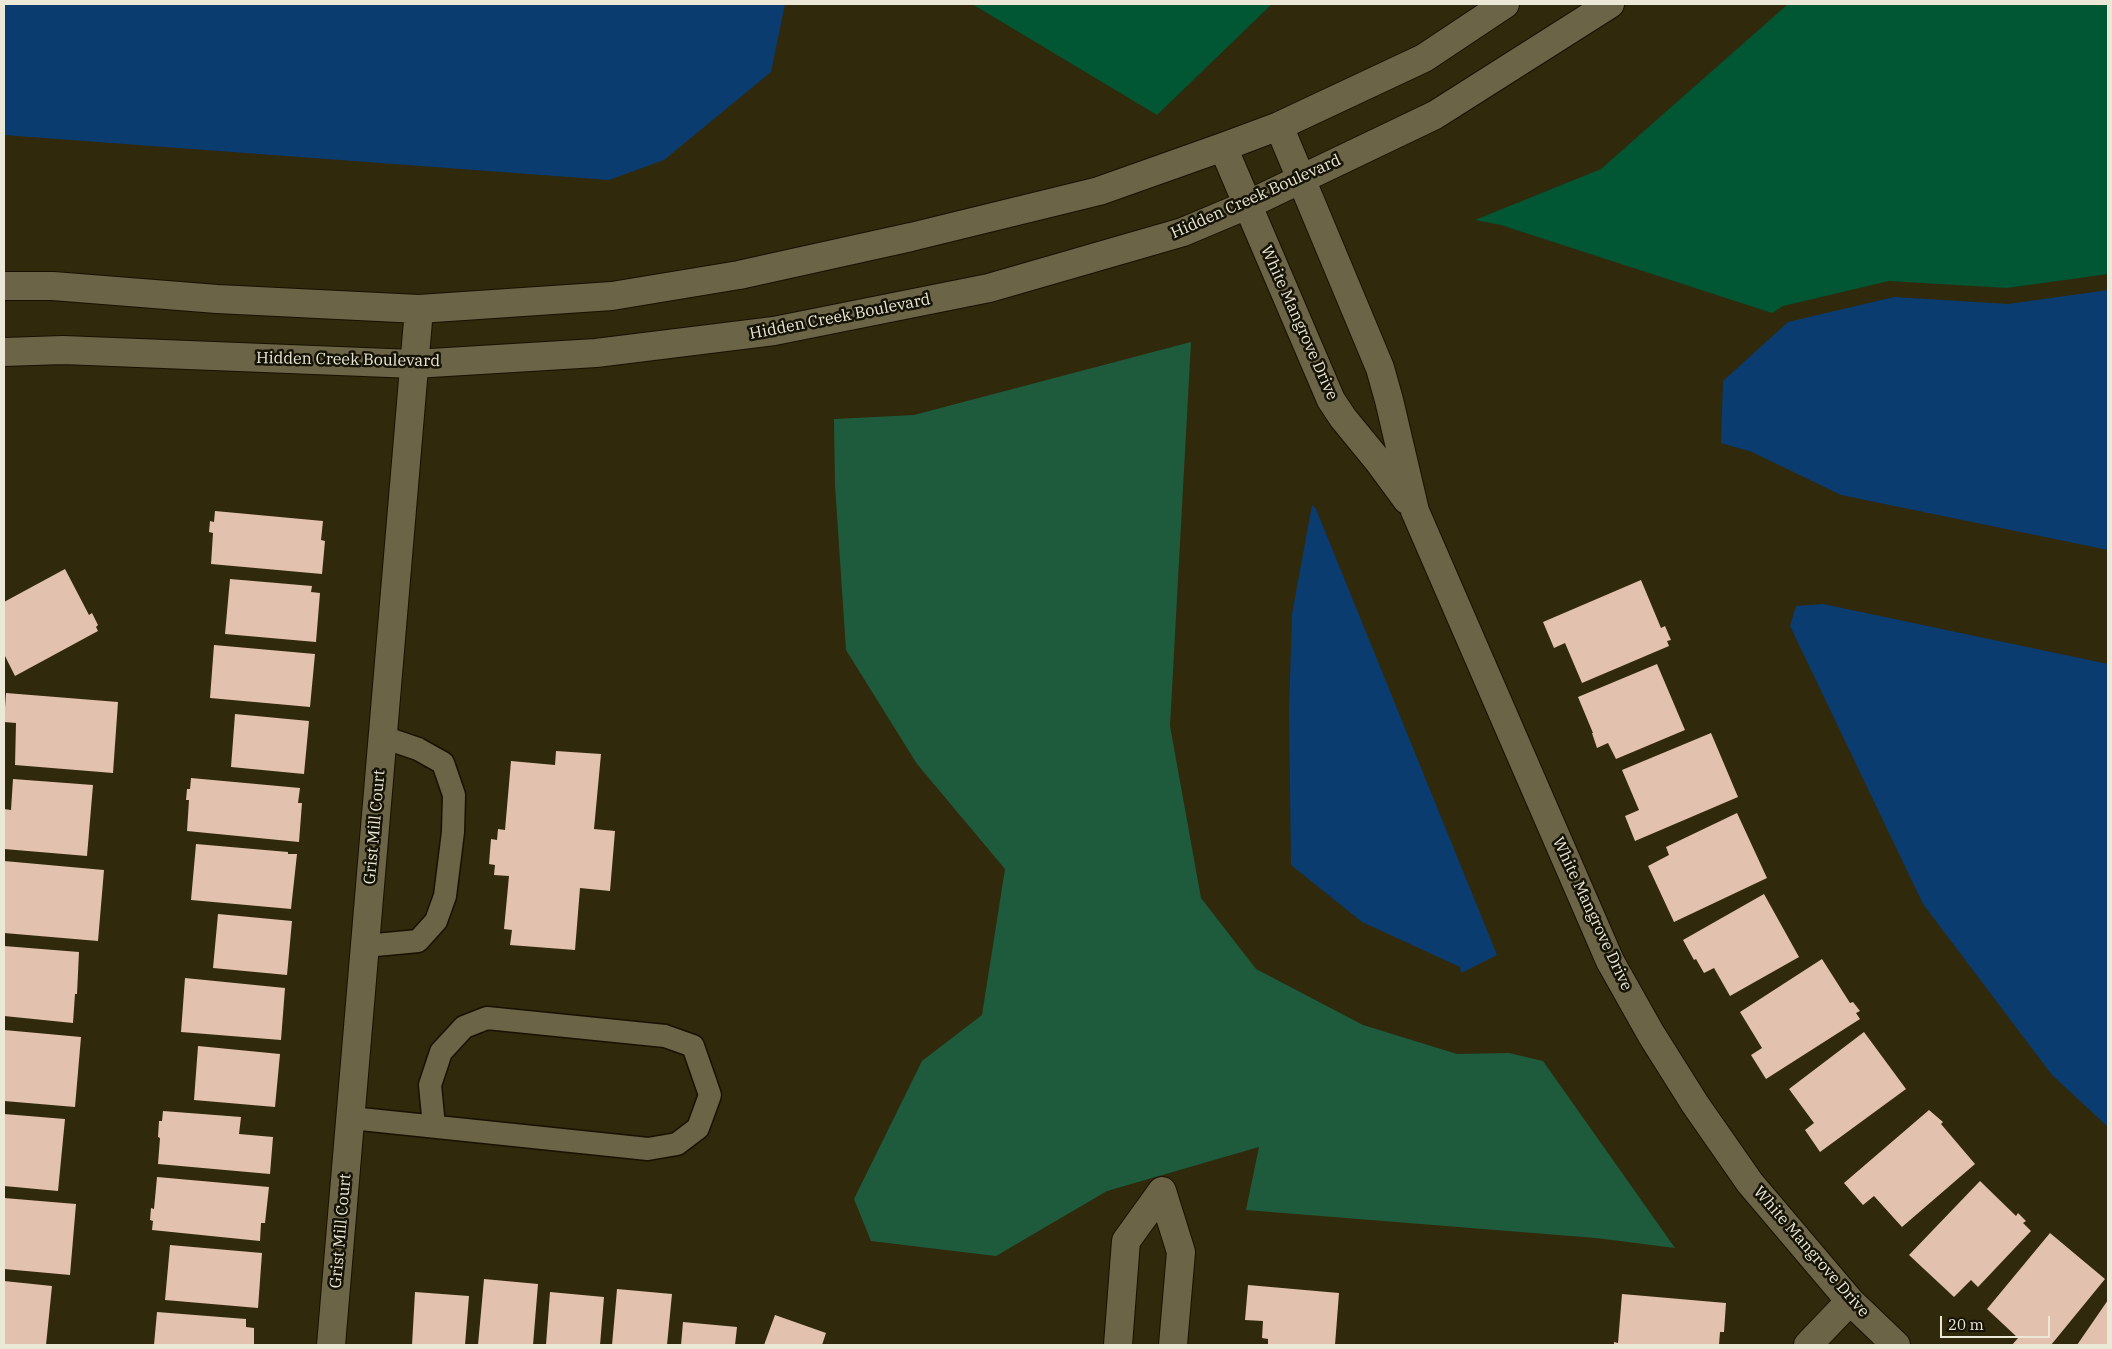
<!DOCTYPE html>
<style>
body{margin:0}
#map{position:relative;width:2112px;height:1349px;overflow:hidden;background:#30290c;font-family:"IBM Plex Serif",serif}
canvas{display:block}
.frame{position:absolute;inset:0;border:5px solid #ece8d7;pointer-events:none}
.scale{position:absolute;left:1940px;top:1316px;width:110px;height:22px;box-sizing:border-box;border:2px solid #ece8d7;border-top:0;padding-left:6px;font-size:15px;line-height:18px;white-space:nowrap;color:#ece8d7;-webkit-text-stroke:4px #151206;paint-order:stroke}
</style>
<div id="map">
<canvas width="2112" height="1349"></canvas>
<div class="frame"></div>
<div class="scale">20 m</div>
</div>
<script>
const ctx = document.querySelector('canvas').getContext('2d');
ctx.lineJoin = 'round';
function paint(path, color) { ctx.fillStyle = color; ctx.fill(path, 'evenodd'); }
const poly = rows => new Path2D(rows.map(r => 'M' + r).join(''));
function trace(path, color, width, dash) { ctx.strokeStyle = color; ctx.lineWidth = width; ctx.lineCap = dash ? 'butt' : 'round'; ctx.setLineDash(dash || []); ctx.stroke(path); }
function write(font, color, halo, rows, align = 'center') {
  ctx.font = font + ' "IBM Plex Serif",serif'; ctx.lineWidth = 5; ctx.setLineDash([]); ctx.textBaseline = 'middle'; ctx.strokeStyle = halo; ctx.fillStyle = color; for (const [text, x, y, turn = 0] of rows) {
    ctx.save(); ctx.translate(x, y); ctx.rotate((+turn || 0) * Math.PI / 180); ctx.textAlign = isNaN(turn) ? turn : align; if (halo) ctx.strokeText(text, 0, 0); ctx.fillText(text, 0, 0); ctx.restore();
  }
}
paint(poly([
 [972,4,1272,4,1157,115],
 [1788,4,2108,4,2108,274,2007,288,1889,281,1783,306,1772,313,1501,225,1475,220,1601,169]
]), '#015634');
paint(poly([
 [1191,342,1170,726,1201,898,1256,969,1363,1025,1457,1054,1509,1053,1543,1061,1675,1248,1596,1238,1246,1210,1259,1147,1107,1191,996,1256,871,1241,854,1199,922,1061,982,1015,1005,869,917,764,846,650,835,485,834,419,914,415]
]), '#1e5b3c');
paint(poly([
 [4,4,785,4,771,72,664,160,609,180,4,135],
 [2108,290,2108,550,1841,495,1752,452,1721,443,1723,381,1788,322,1894,297,2008,304],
 [1312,505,1316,509,1497,955,1461,973,1460,967,1362,922,1291,865,1289,711,1292,614],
 [1823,604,2108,664,2108,1127,2052,1075,1923,904,1790,626,1796,606]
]), '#0a3c6f');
paint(poly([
 [215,511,323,521,321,540,325,541,322,574,211,564,213,533,209,532,210,521,214,522],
 [65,569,89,615,92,613,98,625,96,627,98,631,15,676,4,654,4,602],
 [230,579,312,586,311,592,320,593,316,642,225,634],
 [1641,580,1661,628,1665,626,1671,640,1667,641,1669,646,1582,683,1565,643,1554,648,1543,622],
 [214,645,315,654,310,707,210,698],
 [1657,664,1685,730,1616,759,1608,743,1597,748,1592,733,1593,733,1578,697],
 [6,693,118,702,113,773,15,765,16,723,4,722],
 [235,714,309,721,304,774,231,767],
 [1711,733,1738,797,1635,841,1625,816,1639,810,1622,770],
 [556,751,601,754,594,829,615,831,610,891,580,888,575,950,510,945,512,930,504,929,509,876,494,875,495,865,489,864,491,839,497,840,498,829,505,830,511,761,555,765],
 [191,778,300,788,298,803,302,803,299,842,187,831,189,800,186,800,187,789,190,789],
 [13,779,93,785,87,856,4,849,4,809,11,810],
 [1737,813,1767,878,1674,922,1648,866,1669,855,1666,847],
 [196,844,288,852,288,854,297,854,291,909,191,900],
 [4,861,104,870,98,941,4,933],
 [1764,894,1799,957,1730,996,1714,968,1704,973,1696,959,1694,960,1683,940],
 [218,914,292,921,287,975,213,968],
 [4,946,79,952,77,994,75,994,73,1023,4,1016],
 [1822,959,1850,1003,1853,1002,1860,1011,1856,1013,1860,1019,1766,1079,1751,1055,1762,1048,1740,1012],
 [185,978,285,988,281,1040,181,1032],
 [4,1030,81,1037,75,1107,4,1101],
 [1864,1032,1906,1089,1820,1152,1805,1130,1814,1123,1789,1089],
 [198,1046,280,1054,275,1107,194,1100],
 [1929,1110,1943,1122,1941,1124,1975,1164,1902,1227,1874,1196,1863,1205,1844,1183],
 [163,1111,241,1117,239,1134,273,1137,270,1174,158,1164,160,1138,158,1137,159,1121,162,1121],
 [4,1114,65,1119,58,1191,4,1186],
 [157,1177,269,1187,265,1223,261,1223,260,1241,152,1230,153,1221,150,1220,151,1208,154,1209],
 [1980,1181,2016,1216,2018,1213,2026,1221,2023,1223,2031,1231,1978,1287,1971,1280,1954,1297,1909,1255],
 [4,1198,76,1204,70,1275,4,1269],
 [2050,1233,2105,1279,2051,1345,2012,1345,2018,1338,1987,1309],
 [170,1245,262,1253,258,1308,165,1300],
 [484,1279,538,1284,533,1345,478,1345],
 [4,1281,52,1286,46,1345,4,1345],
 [1248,1285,1339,1293,1335,1345,1268,1345,1268,1339,1262,1338,1263,1321,1245,1320],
 [617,1289,672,1294,667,1345,612,1345],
 [415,1292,469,1296,465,1345,412,1345],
 [550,1292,604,1297,600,1345,546,1345],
 [1622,1294,1726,1303,1724,1332,1720,1332,1719,1345,1614,1345,1614,1342,1618,1343],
 [2108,1300,2108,1345,2077,1345],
 [157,1312,246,1319,246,1327,254,1328,254,1345,154,1345],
 [775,1315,826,1333,822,1345,764,1345],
 [683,1322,737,1327,735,1345,681,1345]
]), '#e2c1ae');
const lane = poly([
 [365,946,418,941,436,921,445,896,453,832,454,795,443,763,418,749,383,737],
 [351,1118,648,1149,677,1144,698,1128,710,1095,693,1046,665,1036,487,1018,464,1027,441,1052,430,1085,434,1126]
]);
const street = poly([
 [1279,126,1380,368,1389,400,1415,511,1610,961,1651,1034,1695,1104,1750,1183,1850,1301,1896,1345],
 [1223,147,1331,400,1343,418,1379,462,1407,500],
 [4,286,53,286,217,299,419,309,612,296,739,275,911,237,1099,191,1223,147,1279,126,1424,58,1505,4],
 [4,352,63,350,414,364,596,353,774,331,989,288,1183,232,1247,205,1435,115,1610,4],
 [1162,1191,1181,1252,1173,1345],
 [331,1345,419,309],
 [1118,1345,1126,1241,1162,1191],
 [1808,1345,1850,1301]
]);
trace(lane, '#181100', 25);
trace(street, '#181100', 30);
trace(lane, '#6c6446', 22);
trace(street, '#6c6446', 28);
write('16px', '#ece8d7', '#151206', [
 ["Hidden Creek Boulevard",1256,197,-24],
 ["Hidden Creek Boulevard",840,317,-11],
 ["White Mangrove Drive",1299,323,66],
 ["Hidden Creek Boulevard",348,360,1],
 ["Grist Mill Court",375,827,-85],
 ["White Mangrove Drive",1592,914,65],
 ["Grist Mill Court",341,1231,-85],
 ["White Mangrove Drive",1811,1252,49]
]);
</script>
